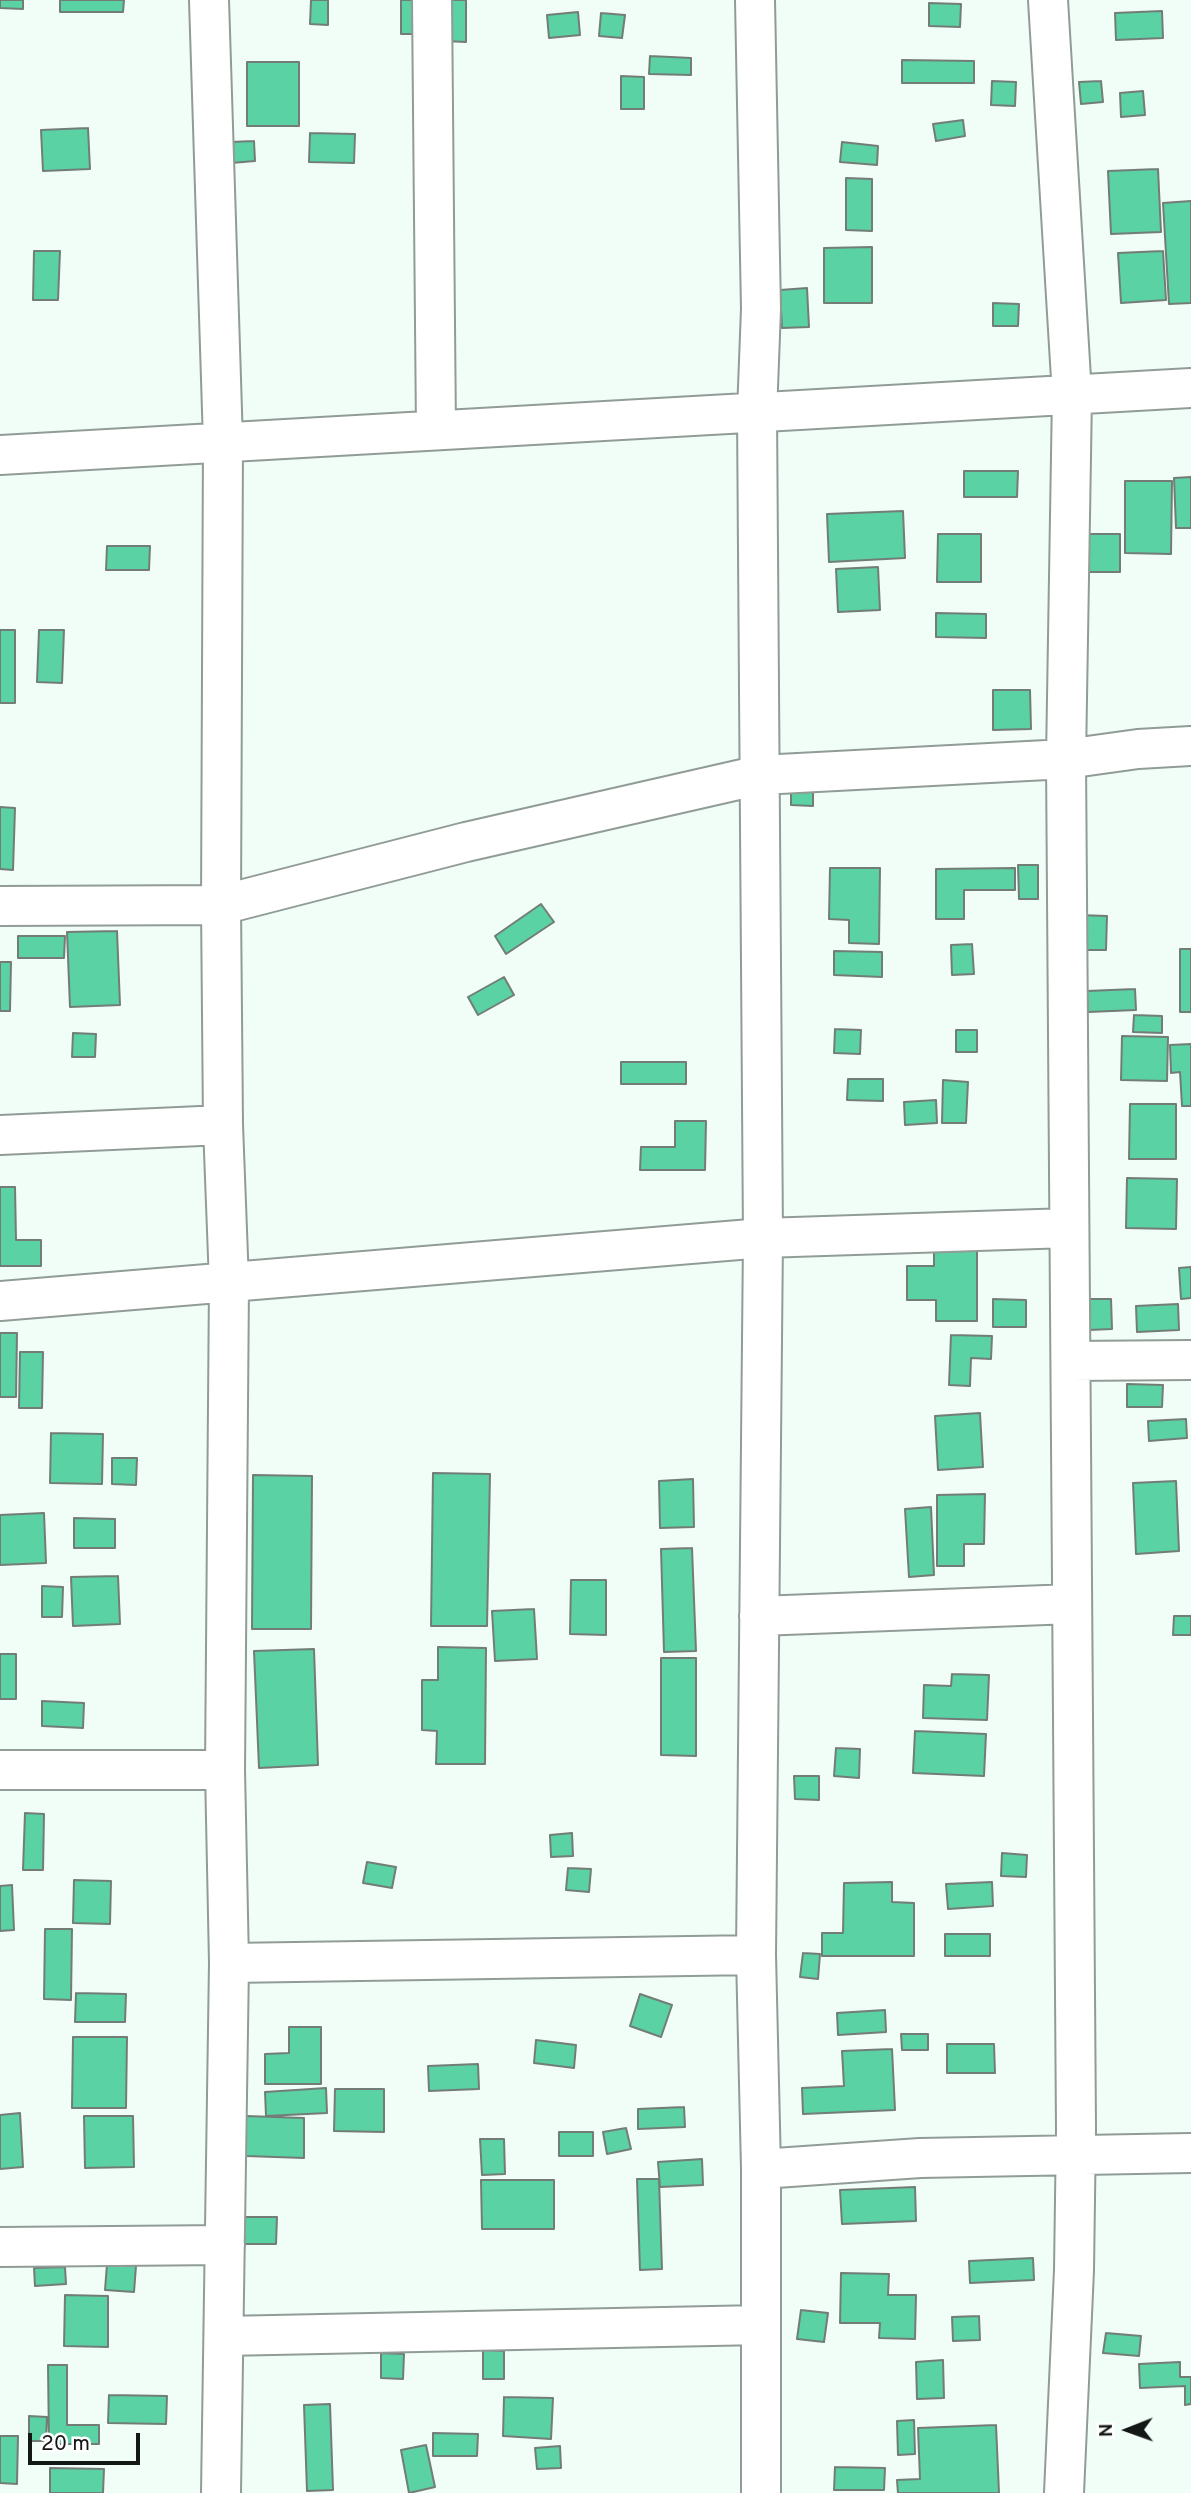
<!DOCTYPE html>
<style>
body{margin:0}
#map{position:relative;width:1191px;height:2493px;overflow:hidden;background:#f1fdf7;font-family:Overpass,sans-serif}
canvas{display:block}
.north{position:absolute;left:1093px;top:2395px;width:70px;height:70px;-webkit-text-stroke:5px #fff;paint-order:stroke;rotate:269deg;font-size:19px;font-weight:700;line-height:28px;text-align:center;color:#131715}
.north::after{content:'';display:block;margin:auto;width:24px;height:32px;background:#131715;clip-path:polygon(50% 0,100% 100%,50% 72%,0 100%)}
.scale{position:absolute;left:28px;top:2433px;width:112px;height:32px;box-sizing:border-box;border:4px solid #131715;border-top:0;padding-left:9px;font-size:21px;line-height:24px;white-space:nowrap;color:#131715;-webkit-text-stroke:5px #fff;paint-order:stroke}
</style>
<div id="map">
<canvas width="1191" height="2493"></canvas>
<div class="north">N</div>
<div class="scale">20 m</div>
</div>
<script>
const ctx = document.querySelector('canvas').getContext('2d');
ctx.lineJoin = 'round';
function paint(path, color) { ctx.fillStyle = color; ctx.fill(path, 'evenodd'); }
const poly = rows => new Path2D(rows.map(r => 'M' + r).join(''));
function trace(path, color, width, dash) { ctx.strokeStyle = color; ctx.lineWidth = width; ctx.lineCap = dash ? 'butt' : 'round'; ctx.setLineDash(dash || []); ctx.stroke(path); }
const building = poly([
 [0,0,23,0,23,9,0,8,0,0],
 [60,0,124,0,123,12,60,12,60,0],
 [311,0,328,0,328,25,310,24,311,0],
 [401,0,441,0,441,34,401,34,401,0],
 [445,0,466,0,466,42,444,41,445,0],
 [929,3,961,4,960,27,929,26,929,3],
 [1162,11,1163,38,1116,40,1115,13,1162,11],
 [578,12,580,35,549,38,547,15,578,12],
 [601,13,625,15,622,38,599,36,601,13],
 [650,56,691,58,691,75,649,74,650,56],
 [902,60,974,61,974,83,902,83,902,60],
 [247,62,299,62,299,126,247,126,247,62],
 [621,76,644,77,644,109,621,109,621,76],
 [992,81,1016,82,1015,106,991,105,992,81],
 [1101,81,1103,102,1081,104,1079,82,1101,81],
 [1143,91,1145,115,1121,117,1120,93,1143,91],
 [963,120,965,136,936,141,933,124,963,120],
 [88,128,90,169,43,171,41,130,88,128],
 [310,133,355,134,354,163,309,162,310,133],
 [254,141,255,161,231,163,231,142,254,141],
 [842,142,878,146,877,165,840,162,842,142],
 [1158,169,1161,232,1111,234,1108,171,1158,169],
 [846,178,872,179,872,231,846,230,846,178],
 [1191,201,1191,303,1169,304,1163,203,1191,201],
 [872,247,872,303,824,303,824,248,872,247],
 [34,251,60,251,58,300,33,300,34,251],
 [1163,251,1166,300,1121,303,1118,253,1163,251],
 [807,288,809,327,782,328,780,290,807,288],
 [993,303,1019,304,1018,326,993,326,993,303],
 [964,471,1018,471,1017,497,964,497,964,471],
 [1191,477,1191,528,1176,528,1174,478,1191,477],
 [1125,481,1172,481,1171,554,1125,553,1125,481],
 [903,511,905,558,829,562,827,514,903,511],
 [938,534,981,534,981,582,937,582,938,534],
 [1074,534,1120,534,1120,572,1075,572,1074,534],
 [107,546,150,546,149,570,106,570,107,546],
 [878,567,880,610,838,612,836,569,878,567],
 [936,613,986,614,986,638,936,637,936,613],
 [0,630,15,630,15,703,0,703,0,630],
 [39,630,64,630,62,683,37,682,39,630],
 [993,690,1030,690,1031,729,993,730,993,690],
 [791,785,813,786,813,806,791,805,791,785],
 [0,807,15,808,13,870,0,869,0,807],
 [1018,865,1038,865,1038,899,1019,899,1018,865],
 [830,868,880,868,879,944,849,943,849,920,829,919,830,868],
 [1015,868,1015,890,964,890,964,919,936,919,936,869,1015,868],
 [541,904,554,922,506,954,495,936,541,904],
 [1078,915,1107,916,1106,950,1078,950,1078,915],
 [117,931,120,1005,70,1007,67,932,117,931],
 [18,936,65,936,64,958,18,958,18,936],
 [972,944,974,974,952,975,951,945,972,944],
 [1180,949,1191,949,1191,1012,1180,1012,1180,949],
 [834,951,882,952,882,977,834,975,834,951],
 [0,962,11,962,10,1011,0,1011,0,962],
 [504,977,514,995,478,1015,468,997,504,977],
 [1135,989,1136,1010,1088,1012,1087,991,1135,989],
 [1134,1015,1162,1016,1162,1033,1133,1032,1134,1015],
 [835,1029,861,1030,860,1054,834,1053,835,1029],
 [956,1030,977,1030,977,1052,956,1052,956,1030],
 [73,1033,96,1034,95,1057,72,1057,73,1033],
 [1122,1036,1168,1037,1167,1081,1121,1080,1122,1036],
 [1191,1044,1191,1106,1182,1106,1180,1072,1171,1073,1170,1045,1191,1044],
 [621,1062,686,1062,686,1084,621,1084,621,1062],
 [848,1079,883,1079,883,1101,847,1100,848,1079],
 [943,1080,968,1082,966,1123,942,1123,943,1080],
 [936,1100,937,1123,905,1125,904,1102,936,1100],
 [1130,1104,1176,1104,1176,1159,1129,1159,1130,1104],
 [675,1121,706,1121,705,1170,640,1170,641,1147,675,1147,675,1121],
 [1127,1178,1177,1179,1176,1229,1126,1228,1127,1178],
 [0,1187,15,1187,16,1240,41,1240,41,1266,0,1266,0,1187],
 [934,1248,977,1248,977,1321,936,1321,936,1300,907,1300,907,1266,934,1266,934,1248],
 [1191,1267,1191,1298,1181,1299,1179,1268,1191,1267],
 [993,1299,1026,1300,1026,1327,993,1327,993,1299],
 [1088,1299,1111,1299,1112,1329,1089,1330,1088,1299],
 [1178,1304,1179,1330,1137,1332,1136,1306,1178,1304],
 [0,1333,17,1333,16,1397,0,1397,0,1333],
 [951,1335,992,1336,991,1359,971,1358,970,1386,949,1385,951,1335],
 [20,1352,43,1352,42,1408,19,1408,20,1352],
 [1127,1384,1163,1385,1162,1407,1127,1407,1127,1384],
 [980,1413,983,1467,938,1470,935,1416,980,1413],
 [1186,1419,1187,1438,1149,1441,1148,1421,1186,1419],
 [51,1433,103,1434,102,1484,50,1483,51,1433],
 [112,1458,137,1458,136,1485,112,1484,112,1458],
 [433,1473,490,1474,487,1626,431,1626,433,1473],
 [253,1475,312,1476,311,1629,252,1629,253,1475],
 [693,1479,694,1527,660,1528,659,1481,693,1479],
 [1176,1481,1179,1551,1136,1554,1133,1483,1176,1481],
 [985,1494,984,1544,964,1544,964,1566,937,1566,937,1495,985,1494],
 [931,1507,934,1575,909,1577,905,1509,931,1507],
 [44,1513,46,1563,0,1565,0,1515,44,1513],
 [74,1518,115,1519,115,1548,74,1548,74,1518],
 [692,1548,696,1651,664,1652,661,1549,692,1548],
 [118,1576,120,1624,73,1626,71,1577,118,1576],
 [571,1580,606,1580,606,1635,570,1634,571,1580],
 [42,1586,63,1587,62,1617,42,1617,42,1586],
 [534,1609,537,1659,495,1661,492,1611,534,1609],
 [1174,1616,1191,1616,1191,1635,1173,1635,1174,1616],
 [438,1647,486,1648,485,1764,436,1764,437,1731,422,1730,422,1680,438,1680,438,1647],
 [314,1649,318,1765,259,1768,254,1651,314,1649],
 [0,1654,16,1654,16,1699,0,1699,0,1654],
 [661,1658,696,1658,696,1756,661,1755,661,1658],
 [952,1674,989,1675,987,1720,923,1718,924,1685,951,1686,952,1674],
 [42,1701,84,1703,83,1728,42,1726,42,1701],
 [915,1731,986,1734,984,1776,913,1773,915,1731],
 [836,1748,860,1749,859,1778,834,1776,836,1748],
 [794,1776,819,1776,819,1800,795,1799,794,1776],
 [25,1813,44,1814,43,1870,23,1870,25,1813],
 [572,1833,573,1856,551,1857,550,1835,572,1833],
 [1002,1853,1027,1855,1026,1877,1001,1876,1002,1853],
 [367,1862,396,1867,392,1888,363,1883,367,1862],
 [568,1868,591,1869,589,1892,566,1890,568,1868],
 [74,1880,111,1881,110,1924,73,1923,74,1880],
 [892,1882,892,1902,914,1903,914,1956,822,1956,822,1933,843,1933,844,1883,892,1882],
 [992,1882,993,1906,948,1909,946,1884,992,1882],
 [12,1885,14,1930,0,1931,0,1886,12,1885],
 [45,1929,72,1929,71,2000,44,1999,45,1929],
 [945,1934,990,1934,990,1956,945,1956,945,1934],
 [803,1953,820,1954,818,1979,800,1977,803,1953],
 [76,1993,126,1994,125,2022,75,2022,76,1993],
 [640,1994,672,2005,661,2037,630,2026,640,1994],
 [885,2010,886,2032,838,2035,837,2013,885,2010],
 [289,2027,321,2027,321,2084,265,2084,265,2054,289,2053,289,2027],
 [901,2034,928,2034,928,2050,902,2050,901,2034],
 [73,2037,127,2037,126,2108,72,2108,73,2037],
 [536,2040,576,2045,574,2068,534,2063,536,2040],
 [947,2044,994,2044,995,2073,947,2073,947,2044],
 [892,2049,895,2110,803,2114,802,2088,844,2086,842,2051,892,2049],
 [478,2064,479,2089,429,2091,428,2066,478,2064],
 [326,2088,327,2113,266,2116,265,2092,326,2088],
 [335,2089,384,2089,384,2132,334,2131,335,2089],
 [684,2107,685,2127,638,2129,638,2109,684,2107],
 [20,2113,23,2167,0,2169,0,2115,20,2113],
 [84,2116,133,2116,134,2167,85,2168,84,2116],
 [246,2116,304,2118,304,2158,246,2156,246,2116],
 [626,2128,631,2149,607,2154,603,2132,626,2128],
 [559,2132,593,2132,593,2156,559,2156,559,2132],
 [480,2139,504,2139,505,2174,482,2175,480,2139],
 [702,2159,703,2185,660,2187,658,2162,702,2159],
 [637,2179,659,2179,662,2269,640,2270,637,2179],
 [481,2180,554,2180,554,2229,482,2229,481,2180],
 [915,2187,916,2221,842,2224,840,2190,915,2187],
 [243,2217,277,2217,276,2244,242,2244,243,2217],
 [1033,2258,1034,2280,970,2283,969,2261,1033,2258],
 [107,2264,136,2266,134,2292,105,2290,107,2264],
 [65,2267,66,2284,35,2286,34,2268,65,2267],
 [841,2273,889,2274,888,2295,916,2295,915,2339,879,2338,880,2323,840,2323,841,2273],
 [65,2295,108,2296,108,2347,64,2346,65,2295],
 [801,2310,828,2313,824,2342,797,2339,801,2310],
 [979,2316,980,2340,953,2341,952,2317,979,2316],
 [1106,2333,1141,2336,1139,2356,1103,2353,1106,2333],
 [483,2350,504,2351,504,2379,483,2379,483,2350],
 [381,2353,404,2354,403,2379,381,2378,381,2353],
 [943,2360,944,2398,917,2399,916,2362,943,2360],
 [1180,2362,1180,2377,1191,2377,1191,2404,1185,2405,1185,2386,1140,2388,1139,2364,1180,2362],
 [48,2365,67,2365,67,2425,99,2425,99,2444,49,2444,48,2365],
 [109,2395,167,2396,166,2424,108,2423,109,2395],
 [504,2397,553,2398,551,2439,503,2436,504,2397],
 [330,2404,333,2490,307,2491,304,2405,330,2404],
 [29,2416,47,2417,46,2441,29,2441,29,2416],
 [914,2420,915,2454,898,2455,897,2421,914,2420],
 [996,2425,999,2493,898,2493,897,2480,920,2479,918,2428,996,2425],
 [433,2433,478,2434,477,2456,433,2456,433,2433],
 [0,2436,18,2436,17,2484,0,2483,0,2436],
 [426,2445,435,2487,409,2493,401,2450,426,2445],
 [560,2446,561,2468,537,2469,535,2448,560,2446],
 [835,2467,885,2468,884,2490,834,2490,835,2467],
 [50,2468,104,2469,103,2493,50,2493,50,2468]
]);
paint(building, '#5ad2a3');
trace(building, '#737d78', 2);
const minor = poly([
 [209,0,223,442,221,905,223,1125,229,1283,225,1770,229,1963,221,2493],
 [432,0,436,430],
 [755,0,761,309,757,413,763,1238,756,1955,761,2169,761,2493],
 [1048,0,1072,395,1066,759,1076,2129,1074,2270,1064,2493],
 [0,455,1191,388],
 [0,906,221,905,466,842,760,775,1066,759,1138,749,1191,746],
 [0,1135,223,1125],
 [0,1301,763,1238,1069,1228],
 [1071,1361,1191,1360],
 [759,1616,1072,1604],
 [0,1770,225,1770],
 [229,1963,756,1955],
 [761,2169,920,2158,1191,2153],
 [0,2247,225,2245],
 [224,2336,761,2325]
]);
trace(minor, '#919c96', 42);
trace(minor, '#fff', 38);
</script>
